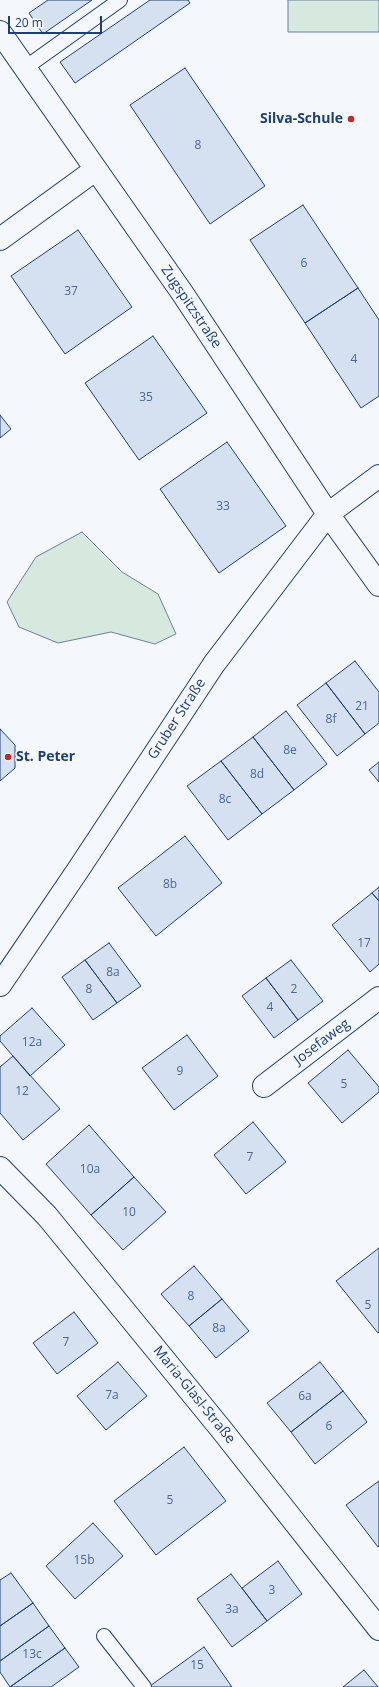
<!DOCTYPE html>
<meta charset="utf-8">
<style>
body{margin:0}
#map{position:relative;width:379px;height:1687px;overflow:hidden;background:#f4f7fb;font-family:"Open Sans",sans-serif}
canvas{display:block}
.scale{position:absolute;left:8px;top:16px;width:94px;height:18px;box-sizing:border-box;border:2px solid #1d3f73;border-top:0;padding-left:5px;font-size:12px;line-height:14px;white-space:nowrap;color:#1d3f73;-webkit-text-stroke:3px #f4f7fb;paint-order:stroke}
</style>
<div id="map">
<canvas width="379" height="1687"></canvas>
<div class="scale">20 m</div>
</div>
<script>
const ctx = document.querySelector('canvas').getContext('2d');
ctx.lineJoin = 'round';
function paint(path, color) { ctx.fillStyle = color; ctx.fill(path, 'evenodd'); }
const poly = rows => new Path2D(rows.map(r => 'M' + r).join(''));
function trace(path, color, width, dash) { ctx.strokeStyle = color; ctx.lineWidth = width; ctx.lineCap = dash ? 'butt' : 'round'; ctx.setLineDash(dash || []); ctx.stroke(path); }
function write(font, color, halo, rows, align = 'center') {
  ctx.font = font + ' "Open Sans",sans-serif'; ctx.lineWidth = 3; ctx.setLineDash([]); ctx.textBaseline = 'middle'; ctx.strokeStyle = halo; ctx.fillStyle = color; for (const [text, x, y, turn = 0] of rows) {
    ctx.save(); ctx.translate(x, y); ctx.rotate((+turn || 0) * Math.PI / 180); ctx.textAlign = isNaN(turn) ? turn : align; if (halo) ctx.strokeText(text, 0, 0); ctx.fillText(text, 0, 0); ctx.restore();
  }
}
const green = poly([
 [288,0,379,0,379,32,288,32,288,0],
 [82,532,122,572,158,594,176,634,155,644,111,632,58,643,19,627,7,602,36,557,82,532]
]);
paint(green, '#d7e8df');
trace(green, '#687fa3', 1);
const building = poly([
 [48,0,92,0,43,34,29,13,48,0],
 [150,0,188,0,190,3,75,83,60,62,150,0],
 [185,68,265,186,210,224,130,105,185,68],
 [303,205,358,288,305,323,250,240,303,205],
 [78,230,132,307,65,354,11,276,78,230],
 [358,288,379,320,379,396,361,408,305,323,358,288],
 [153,336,207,413,139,460,85,383,153,336],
 [0,415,11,429,0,438,0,415],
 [227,442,286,526,219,573,160,489,227,442],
 [355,661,379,692,379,723,365,734,326,683,355,661],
 [326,683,365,734,337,756,297,705,326,683],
 [286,711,327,764,294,790,253,737,286,711],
 [0,729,15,745,15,768,0,781,0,729],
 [253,737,294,790,262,814,221,761,253,737],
 [221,761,262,814,228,840,187,786,221,761],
 [379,762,379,782,369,770,379,762],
 [185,836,222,883,156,936,118,888,185,836],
 [379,887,379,901,372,893,379,887],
 [372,893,379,901,379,964,370,972,332,925,372,893],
 [109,943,141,986,117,1003,85,960,109,943],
 [85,960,117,1003,93,1020,62,977,85,960],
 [291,960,323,1001,298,1020,266,978,291,960],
 [266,978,298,1020,274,1038,242,996,266,978],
 [32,1008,65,1045,30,1076,0,1041,0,1036,32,1008],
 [187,1035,218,1076,174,1110,142,1068,187,1035],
 [348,1050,379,1087,379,1092,342,1123,308,1083,348,1050],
 [13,1056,60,1109,23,1140,0,1113,0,1067,13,1056],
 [253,1122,286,1162,246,1194,214,1155,253,1122],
 [89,1125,134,1177,91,1215,46,1164,89,1125],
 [134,1177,166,1212,123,1250,91,1215,134,1177],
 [379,1248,379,1332,378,1333,336,1281,379,1248],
 [194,1266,222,1299,189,1326,161,1294,194,1266],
 [222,1299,249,1331,216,1358,189,1326,222,1299],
 [74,1312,98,1343,57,1374,33,1343,74,1312],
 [118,1362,147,1396,106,1430,77,1396,118,1362],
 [320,1362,343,1391,291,1432,267,1403,320,1362],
 [343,1391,367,1422,315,1464,291,1432,343,1391],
 [184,1447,226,1501,156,1555,114,1501,184,1447],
 [379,1481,379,1546,378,1547,346,1505,379,1481],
 [93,1523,123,1556,75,1599,46,1566,93,1523],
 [278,1561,302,1594,267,1621,242,1588,278,1561],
 [11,1573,33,1603,0,1626,0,1580,11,1573],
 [231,1574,267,1621,232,1647,197,1599,231,1574],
 [33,1603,49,1626,0,1661,0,1626,33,1603],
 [49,1626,65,1648,10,1687,0,1672,0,1661,49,1626],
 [204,1647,232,1687,151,1687,150,1686,204,1647],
 [65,1648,79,1667,51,1687,10,1687,65,1648],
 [364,1670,378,1687,343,1687,364,1670]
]);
paint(building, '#d5e0f0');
trace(building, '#1d3f73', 1);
const service = poly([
 [25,68,120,0],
 [104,1636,144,1687]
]);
const minor = poly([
 [0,32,183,294,328,514,379,585],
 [0,239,95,170],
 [0,985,78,870,214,664,328,514,379,476],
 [264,1086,379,998],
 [0,1168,47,1216,221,1429,379,1629]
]);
trace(service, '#1d3f73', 16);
trace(minor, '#1d3f73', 24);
trace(service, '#f4f7fb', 14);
trace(minor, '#f4f7fb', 22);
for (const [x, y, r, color] of [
 [351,119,4,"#c62828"],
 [8,757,4,"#c62828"]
]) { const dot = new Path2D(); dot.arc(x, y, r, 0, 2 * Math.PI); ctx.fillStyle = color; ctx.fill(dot); trace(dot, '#f4f7fb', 1.5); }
write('12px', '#4b6792', null, [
 ["8",198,146],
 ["6",304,264],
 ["37",71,292],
 ["4",354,360],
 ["35",146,398],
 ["33",223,507],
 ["21",362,707],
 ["8f",331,720],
 ["8e",290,751],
 ["8d",257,775],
 ["8c",225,800],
 ["8b",170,885],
 ["17",364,944],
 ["8a",113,973],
 ["8",89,990],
 ["2",294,990],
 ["4",270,1008],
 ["12a",32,1043],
 ["9",180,1072],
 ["5",344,1085],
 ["12",22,1092],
 ["7",250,1158],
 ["10a",90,1170],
 ["10",129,1213],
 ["8",191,1297],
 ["5",368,1306],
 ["8a",219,1329],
 ["7",66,1343],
 ["7a",112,1396],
 ["6a",305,1397],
 ["6",329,1427],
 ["5",170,1501],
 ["15b",84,1561],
 ["3",272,1591],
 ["3a",232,1610],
 ["13c",32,1655],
 ["15",197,1666]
]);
write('bold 14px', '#1d3f73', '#f4f7fb', [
 ["Silva-Schule",343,119],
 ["St. Peter",16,757,"left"]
], 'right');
write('14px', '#1d3f73', '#f4f7fb', [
 ["Zugspitzstraße",191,307,56],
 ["Gruber Straße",177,719,-57],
 ["Josefaweg",322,1042,-37],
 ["Maria-Glasl-Straße",194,1395,51]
]);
</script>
